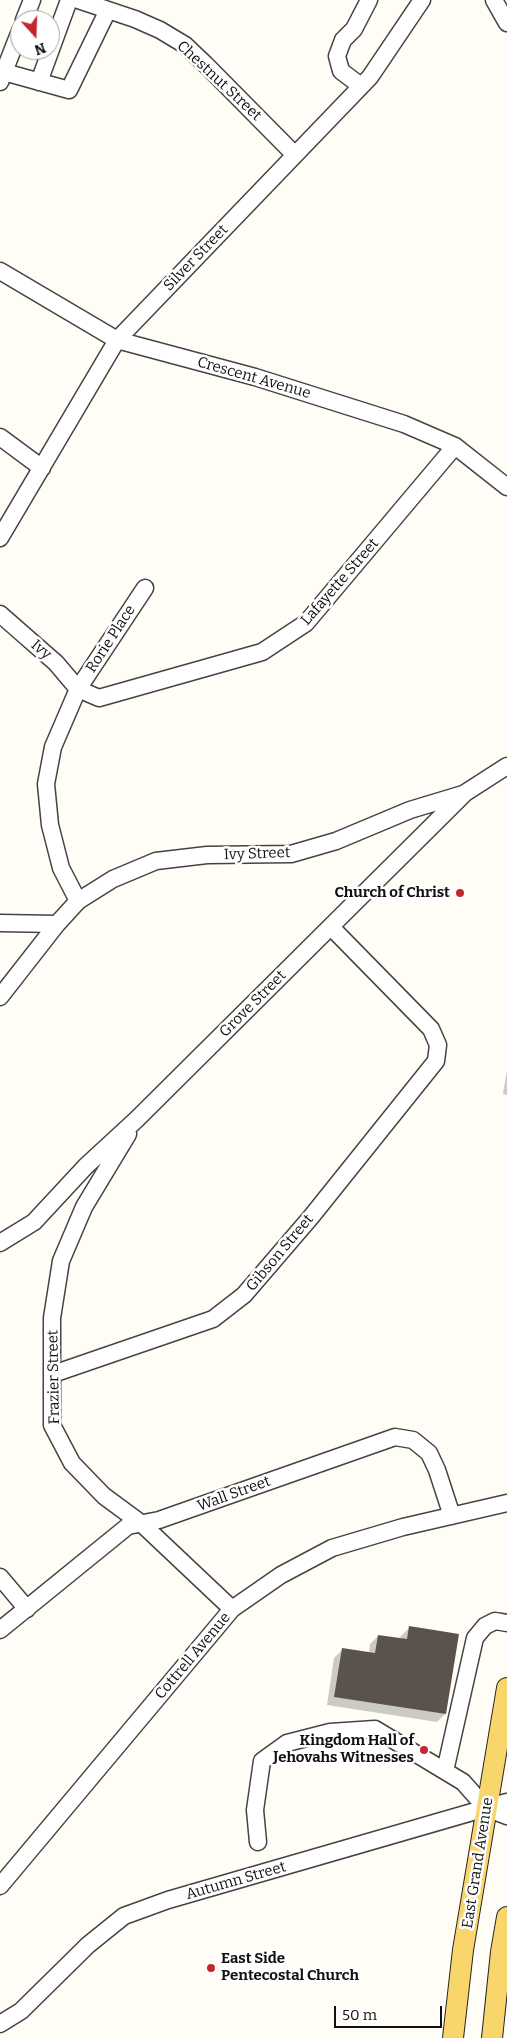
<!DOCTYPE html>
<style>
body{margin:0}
#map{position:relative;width:507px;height:2038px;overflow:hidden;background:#fffdf5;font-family:Bitter,serif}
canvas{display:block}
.north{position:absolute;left:10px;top:10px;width:50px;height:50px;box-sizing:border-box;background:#fff;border:1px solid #a0a0a0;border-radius:50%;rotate:160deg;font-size:14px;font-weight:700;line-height:20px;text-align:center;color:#111}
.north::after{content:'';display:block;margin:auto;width:18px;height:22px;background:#c4262e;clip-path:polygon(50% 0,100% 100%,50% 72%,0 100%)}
.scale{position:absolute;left:334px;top:2006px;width:108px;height:22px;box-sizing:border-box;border:2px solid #111;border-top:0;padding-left:6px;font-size:15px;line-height:18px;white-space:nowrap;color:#111;-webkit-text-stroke:4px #fff;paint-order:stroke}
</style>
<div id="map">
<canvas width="507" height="2038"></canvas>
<div class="north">N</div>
<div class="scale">50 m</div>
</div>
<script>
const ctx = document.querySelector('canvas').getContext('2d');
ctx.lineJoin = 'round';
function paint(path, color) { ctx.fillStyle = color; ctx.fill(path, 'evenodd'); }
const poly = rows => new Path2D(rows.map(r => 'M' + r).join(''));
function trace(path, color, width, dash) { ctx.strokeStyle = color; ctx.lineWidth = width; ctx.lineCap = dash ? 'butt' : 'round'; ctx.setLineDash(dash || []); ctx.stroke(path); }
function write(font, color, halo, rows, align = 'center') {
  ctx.font = font + ' Bitter,serif'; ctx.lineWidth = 5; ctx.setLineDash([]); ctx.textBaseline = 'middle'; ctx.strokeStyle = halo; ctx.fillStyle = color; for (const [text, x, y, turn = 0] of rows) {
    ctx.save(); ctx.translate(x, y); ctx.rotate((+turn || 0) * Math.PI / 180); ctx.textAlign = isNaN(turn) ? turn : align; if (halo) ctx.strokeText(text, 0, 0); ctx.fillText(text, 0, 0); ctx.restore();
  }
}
paint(poly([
 [507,1069,507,1095,503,1094],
 [409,1628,445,1714,437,1722,327,1705,334,1658,342,1650,369,1654,370,1644,378,1636,400,1639,401,1636]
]), '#0003');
paint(poly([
 [409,1626,459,1634,446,1714,334,1697,342,1648,375,1653,378,1635,407,1639]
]), '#5a524d');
const minor = poly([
 [78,0,135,19,160,30,185,45,205,64,294,154],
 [494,0,507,23],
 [24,20,32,0],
 [4,72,69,90,108,10],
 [0,82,20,31],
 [39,82,69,0],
 [361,86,341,71,337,56,343,40,354,29,369,0],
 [0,271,117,340,255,377,404,424,455,446,507,487],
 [0,437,42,468],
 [0,538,117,340,370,77,422,0],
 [0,614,56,663,78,689,99,698,262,652,306,623,455,446],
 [78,901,61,868,50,825,46,784,53,747,78,689,145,588],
 [0,923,57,924],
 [0,997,57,924,78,901,113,879,156,861,207,855,291,854,336,841,410,810,463,794],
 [128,1134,84,1207,61,1261,52,1318,52,1425,72,1463,104,1496,142,1524,232,1609],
 [0,1243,34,1222,86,1166,137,1119,465,793,507,766],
 [53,1374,213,1319,244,1295,311,1217,436,1061,438,1045,431,1029,331,927],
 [0,1577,27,1609],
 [0,1630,128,1526,159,1520,395,1437,413,1440,429,1453,437,1470,452,1516],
 [445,1771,475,1638,485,1626,495,1621,507,1623],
 [258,1842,255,1810,262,1761,287,1743,330,1732,375,1729,463,1782,486,1808,507,1816],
 [0,1886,232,1609,281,1575,332,1548,403,1527,507,1503],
 [0,2024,21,2011,88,1945,124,1916,168,1900,507,1802]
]);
const major = poly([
 [453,2038,463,1950,507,1688],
 [492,2038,501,1952,507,1917]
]);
trace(minor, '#444', 19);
trace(major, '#222', 22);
trace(minor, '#fff', 16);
trace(major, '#f9d66b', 20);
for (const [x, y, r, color] of [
 [460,893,5,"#c4262e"],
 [424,1750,5,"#c4262e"],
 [211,1968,5,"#c4262e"]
]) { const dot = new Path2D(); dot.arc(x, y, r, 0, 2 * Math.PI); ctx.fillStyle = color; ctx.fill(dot); trace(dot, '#fff', 2); }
write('15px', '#111', '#fff', [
 ["Chestnut Street",219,81,43],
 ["Silver Street",196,258,-46],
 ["Crescent Avenue",254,378,16],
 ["Lafayette Street",340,582,-49],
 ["Rorie Place",111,639,-57],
 ["Ivy",41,650,41],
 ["Ivy Street",257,854,-2],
 ["Grove Street",253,1004,-45],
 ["Gibson Street",280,1253,-50],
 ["Frazier Street",54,1377,-91],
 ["Wall Street",234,1494,-20],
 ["Cottrell Avenue",193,1656,-50],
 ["East Grand Avenue",478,1863,-81],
 ["Autumn Street",236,1881,-16]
]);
write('bold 15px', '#111', '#fff', [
 ["Church of Christ",450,893],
 ["Kingdom Hall of",414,1741],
 ["Jehovahs Witnesses",414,1758],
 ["East Side",221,1959,"left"],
 ["Pentecostal Church",221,1976,"left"]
], 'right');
</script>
